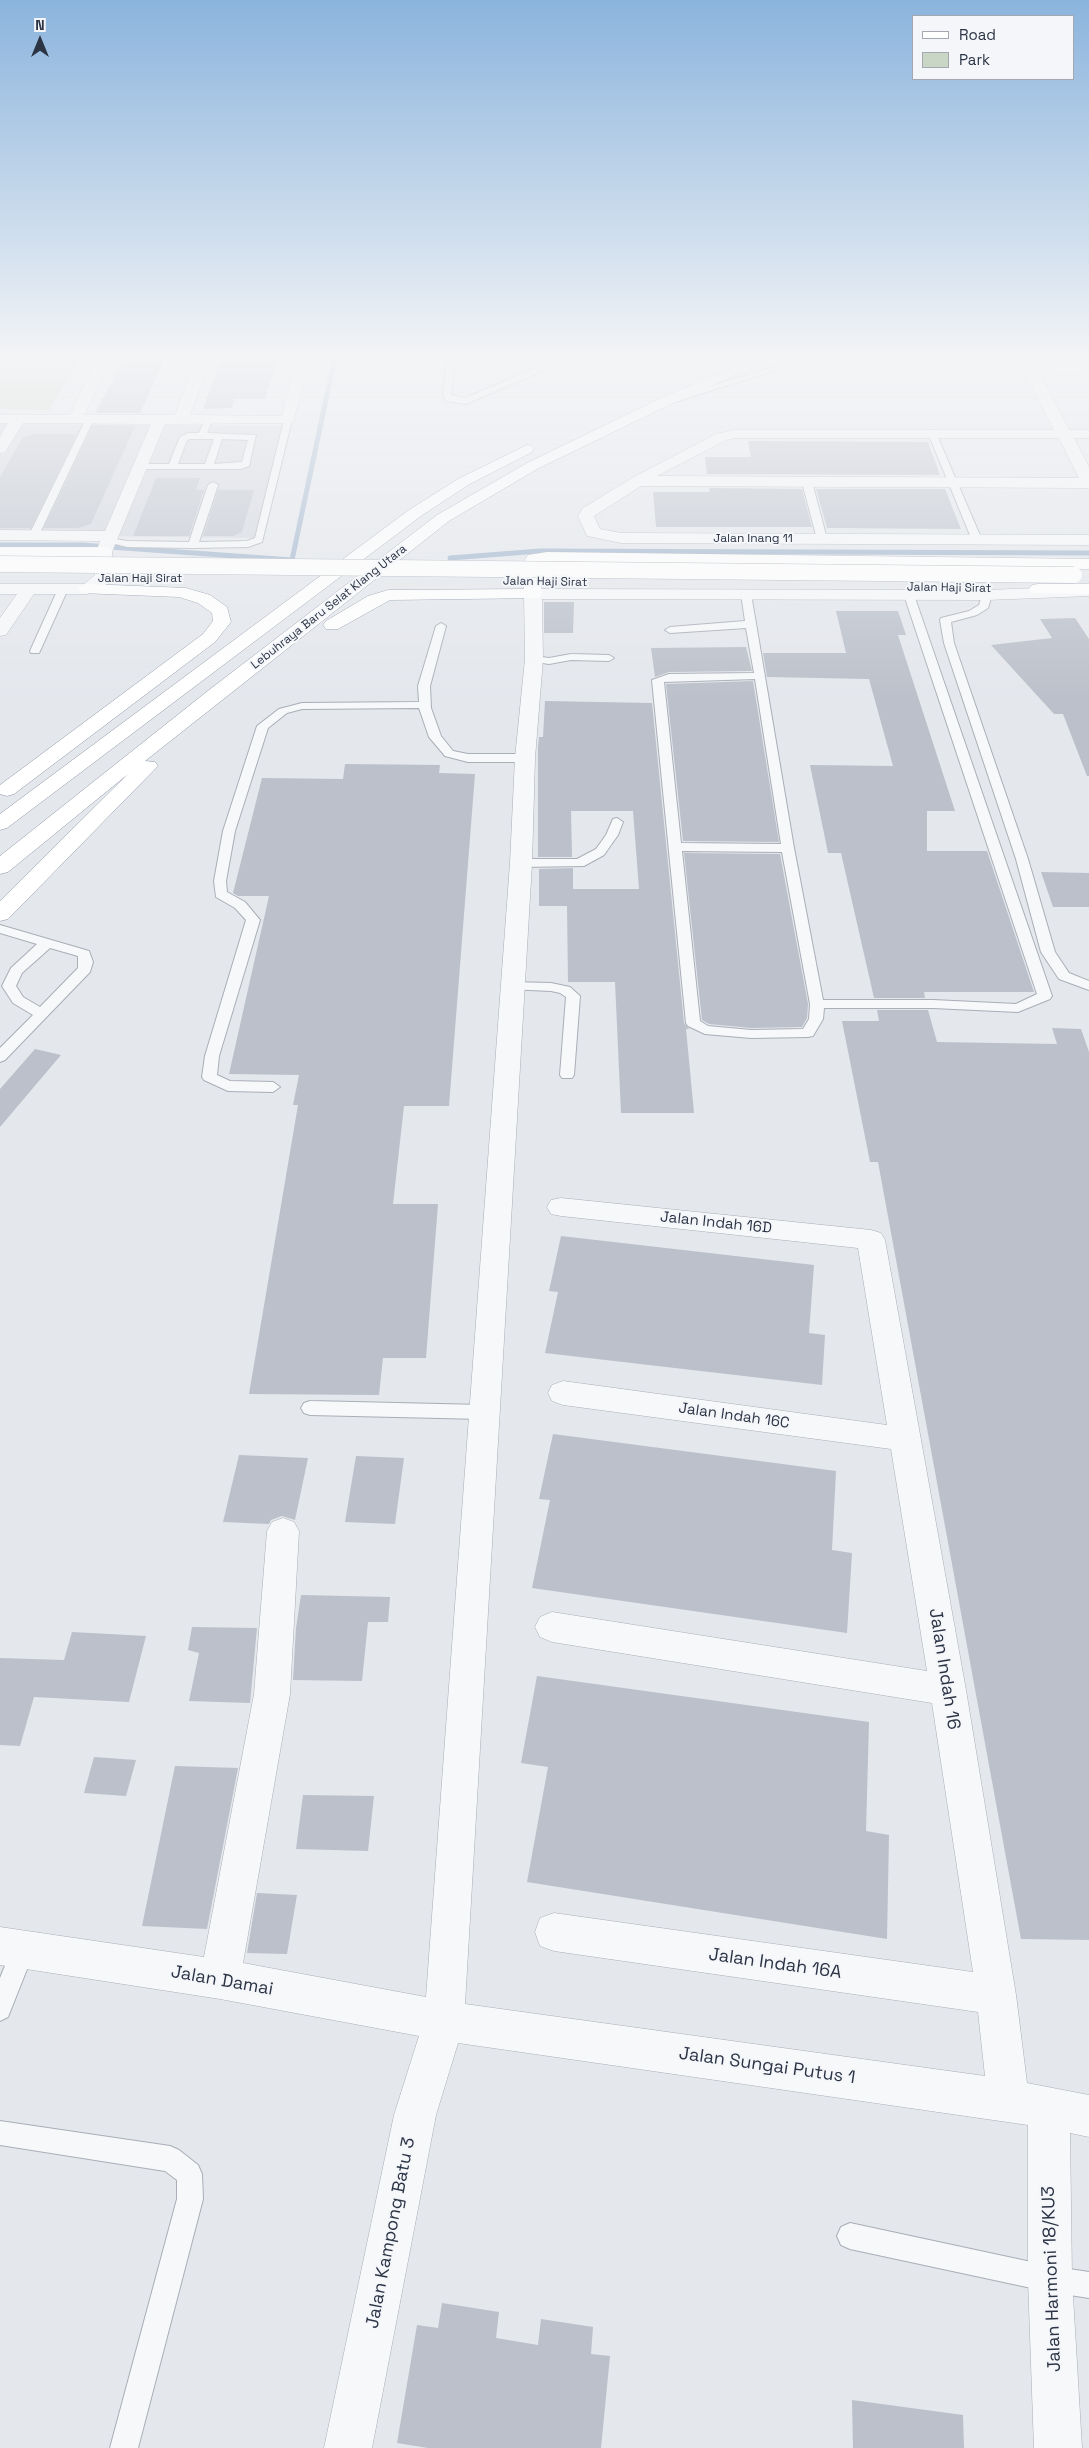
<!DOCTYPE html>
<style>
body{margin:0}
#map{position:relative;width:1089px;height:2448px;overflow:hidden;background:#e4e7ec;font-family:"Space Grotesk",sans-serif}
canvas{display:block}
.legend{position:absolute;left:912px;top:15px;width:162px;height:65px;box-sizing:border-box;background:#f4f6f9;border:1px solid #a4a8b1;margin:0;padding:6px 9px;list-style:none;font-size:15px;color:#2b3445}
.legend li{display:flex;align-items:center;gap:10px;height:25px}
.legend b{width:25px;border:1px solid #a4a8b1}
.north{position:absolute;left:15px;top:15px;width:50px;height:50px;-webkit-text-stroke:4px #f4f6f9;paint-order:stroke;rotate:0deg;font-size:14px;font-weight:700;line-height:20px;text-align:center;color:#2b3445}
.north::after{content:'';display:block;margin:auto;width:18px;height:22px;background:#2b3445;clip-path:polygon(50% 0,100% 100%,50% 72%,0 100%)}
</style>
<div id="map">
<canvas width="1089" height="2448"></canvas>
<ul class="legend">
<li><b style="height:6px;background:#fff"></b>Road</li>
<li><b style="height:14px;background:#c9d6c5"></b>Park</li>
</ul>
<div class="north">N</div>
</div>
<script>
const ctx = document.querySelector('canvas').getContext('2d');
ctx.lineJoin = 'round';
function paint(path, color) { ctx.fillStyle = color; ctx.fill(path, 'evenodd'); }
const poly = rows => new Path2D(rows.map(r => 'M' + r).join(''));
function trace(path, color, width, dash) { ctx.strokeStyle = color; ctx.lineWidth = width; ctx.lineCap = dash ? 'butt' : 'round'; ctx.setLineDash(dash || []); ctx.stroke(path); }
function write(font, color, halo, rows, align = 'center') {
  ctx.font = font + ' "Space Grotesk",sans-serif'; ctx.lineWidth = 4; ctx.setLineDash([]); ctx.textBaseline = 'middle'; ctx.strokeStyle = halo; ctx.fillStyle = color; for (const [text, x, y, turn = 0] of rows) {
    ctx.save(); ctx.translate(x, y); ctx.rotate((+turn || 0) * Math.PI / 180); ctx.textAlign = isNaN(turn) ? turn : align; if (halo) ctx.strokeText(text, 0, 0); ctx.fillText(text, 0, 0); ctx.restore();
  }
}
paint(poly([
 [0,424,283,426,254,538,0,535]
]), '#d2d6de');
paint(poly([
 [0,357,81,357,49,410,0,409]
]), '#c9d6c5');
trace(poly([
 [0,545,82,545,292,560,335,357],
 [450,558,540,551,1089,553]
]), '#9fb4cc', 5);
paint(poly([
 [125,357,166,357,140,413,95,413],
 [222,357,278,357,265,399,234,399,232,408,203,409],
 [93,425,135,426,91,524,78,528,44,528],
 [34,434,77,434,31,528,0,528,0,477,22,438],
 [748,441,928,442,940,475,707,474,705,457,751,457],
 [156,478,200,478,196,490,204,490,189,536,133,536],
 [709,488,802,489,812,527,656,527,653,492,710,492],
 [816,489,945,489,961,529,827,528],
 [218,490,254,490,242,532,233,536,203,536],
 [544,602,574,602,573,633,544,633],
 [836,611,898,611,906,635,898,635,955,811,927,811,927,851,987,851,1034,992,924,992,925,998,874,998,841,853,828,853,810,765,893,766,869,679,767,677,763,653,846,653],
 [1075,618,1089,639,1089,776,1087,776,1063,714,1054,714,991,645,1052,638,1040,619],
 [746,647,752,671,669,672,655,677,651,648],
 [753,681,779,842,683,841,666,684],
 [545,701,652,703,684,1023,689,1029,686,1029,694,1113,621,1113,615,982,568,982,567,906,539,906,539,869,573,868,573,889,639,889,633,811,571,811,572,857,538,857,538,747,539,737,543,737],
 [345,764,440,765,439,773,475,774,449,1106,404,1106,393,1204,438,1204,426,1358,383,1358,379,1395,249,1394,298,1105,293,1105,299,1075,229,1074,269,896,238,896,233,893,262,778,343,779],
 [684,853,780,854,808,1004,807,1018,802,1027,751,1028,709,1024,702,1020],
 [1041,872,1089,873,1089,907,1053,907],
 [877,1010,928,1010,937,1042,1057,1044,1052,1028,1081,1029,1089,1052,1089,1940,1021,1939,878,1162,870,1162,842,1021,879,1021],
 [35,1049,61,1055,0,1127,0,1089],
 [561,1236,814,1265,809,1333,825,1335,822,1385,545,1353,558,1292,549,1291],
 [553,1434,836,1471,832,1550,852,1553,847,1633,532,1588,550,1500,539,1499],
 [239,1455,308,1458,295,1520,282,1516,271,1520,269,1524,223,1522],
 [356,1456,404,1458,395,1524,345,1522],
 [301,1595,390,1597,388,1622,368,1622,362,1681,293,1680,296,1628],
 [192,1627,257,1628,250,1703,189,1701,199,1653,188,1650],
 [72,1632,146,1636,129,1702,34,1697,20,1746,0,1745,0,1658,64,1660],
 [537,1676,869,1722,866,1831,889,1835,887,1939,527,1882,548,1767,521,1763],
 [94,1757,136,1760,126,1796,84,1793],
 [175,1766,238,1768,207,1929,142,1926],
 [303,1795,374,1796,368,1851,296,1849],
 [257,1893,297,1895,287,1954,247,1953],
 [442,2303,499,2312,496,2338,538,2345,541,2319,593,2327,591,2354,610,2356,601,2448,428,2448,397,2443,417,2325,438,2328],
 [852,2400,963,2415,964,2448,853,2448]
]), '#bbc0ca');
const lane = poly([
 [448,357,456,357,451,395,465,398,562,357,574,357,466,404,446,401,443,395,448,357],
 [804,357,818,357,678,401,671,399,804,357],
 [87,417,94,419,39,535,31,537,29,535,87,417],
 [206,417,213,419,207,433,256,435,249,466,241,469,137,469,135,467,140,464,169,464,180,437,188,433,199,433,206,417],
 [190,439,214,439,205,464,178,464,187,440,190,439],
 [222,439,248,440,242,462,214,464,222,439],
 [288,417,292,420,262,542,248,547,193,548,127,547,104,541,109,538,127,541,189,542,208,485,213,482,218,485,199,542,247,541,255,538,284,420,288,417],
 [932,430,936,433,982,540,980,542,972,540,928,433,932,430],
 [807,479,812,482,827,539,825,541,817,539,802,482,807,479],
 [63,586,68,589,40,651,39,653,31,653,30,651,58,589,63,586],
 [746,591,751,594,794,848,823,1000,933,1000,1016,1004,1037,994,904,595,909,592,914,595,1052,996,1050,999,1018,1012,933,1008,824,1008,823,1019,813,1036,808,1037,751,1038,705,1034,688,1026,686,1023,652,680,669,674,754,673,746,628,670,633,665,630,670,627,745,621,741,594,746,591],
 [755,679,781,844,681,843,664,682,755,679],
 [682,851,782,852,810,1004,809,1019,803,1029,751,1030,708,1026,700,1021,682,851],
 [987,592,992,595,988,608,977,615,951,622,954,643,1028,859,1055,952,1069,973,1089,981,1089,990,1059,979,1041,952,1016,859,944,643,940,620,941,618,969,611,979,605,982,595,987,592],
 [441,623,446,626,430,686,431,708,441,736,453,751,468,754,525,754,531,758,525,762,468,762,445,756,429,737,419,708,302,709,287,713,268,728,235,831,226,881,227,892,245,902,260,920,219,1056,217,1075,230,1081,273,1082,280,1087,273,1092,228,1091,204,1080,202,1077,205,1056,246,920,235,908,216,897,214,881,223,831,257,726,279,709,302,703,419,702,418,686,436,626,441,623],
 [571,654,609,655,614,658,609,661,571,660,549,664,530,661,529,659,534,656,549,658,571,654],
 [617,818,623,822,618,835,604,855,584,866,521,867,515,863,521,859,577,859,596,849,606,835,613,819,617,818],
 [0,925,89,951,93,962,90,972,5,1060,0,1062,0,1048,33,1015,13,1003,2,986,11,968,37,944,0,933,0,925],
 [50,948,78,956,78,968,40,1007,23,997,16,986,22,973,50,948],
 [512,982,551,983,570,987,580,996,574,1075,572,1078,562,1078,560,1075,566,997,560,993,551,991,507,989,505,986,507,983,512,982],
 [310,1401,483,1405,489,1407,492,1412,489,1417,483,1419,310,1415,304,1413,301,1408,304,1403,310,1401],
 [23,1938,31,1941,35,1949,8,2017,0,2021,0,1978,15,1941,23,1938],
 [0,2121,170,2146,179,2150,198,2165,202,2174,203,2199,138,2448,110,2448,177,2199,177,2180,165,2171,0,2145,0,2121],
 [850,2223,1050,2266,1089,2272,1089,2298,1050,2292,850,2249,841,2245,837,2236,841,2227,850,2223]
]);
const street = poly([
 [97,357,111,357,84,415,175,415,197,357,211,357,190,415,282,416,296,357,310,357,293,423,165,424,112,552,113,576,110,580,104,587,87,594,34,594,6,635,0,636,0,618,17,594,0,594,0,584,84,584,95,575,96,552,100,541,0,540,0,530,105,531,151,424,23,423,5,452,0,453,0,437,8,423,0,423,0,415,70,415,97,357],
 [1089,365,1089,373,1045,374,1041,376,1069,430,1089,430,1089,438,1074,438,1089,467,1089,488,641,486,594,516,600,529,621,533,1089,535,1089,545,621,543,587,536,578,516,583,508,632,478,716,434,734,430,1054,430,1026,375,1042,366,1089,365],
 [734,438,1059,438,1079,478,657,476,726,440,734,438],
 [1089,586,1089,596,987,600,542,599,543,659,535,758,532,863,465,2004,985,2076,978,2012,554,1951,540,1946,535,1932,540,1918,554,1913,973,1972,932,1703,552,1642,540,1637,535,1627,540,1617,552,1612,927,1671,891,1449,563,1405,552,1401,548,1393,552,1385,563,1381,887,1425,858,1248,561,1216,551,1214,547,1207,551,1200,561,1198,871,1230,881,1233,885,1240,966,1690,1016,1995,1027,2083,1089,2095,1089,2137,1070,2133,1072,2279,1082,2448,1034,2448,1028,2279,1028,2125,458,2043,436,2115,372,2448,324,2448,394,2115,419,2036,220,1999,0,1965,0,1927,204,1957,254,1694,267,1531,272,1522,283,1518,294,1522,299,1531,290,1694,243,1963,426,1997,510,863,515,758,525,659,524,594,527,590,533,589,987,590,1089,586]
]);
const secondary = poly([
 [0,547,104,547,110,548,112,552,110,556,104,557,0,557,0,547],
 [547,552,1089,559,1089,569,547,562,539,563,542,594,539,598,527,598,524,594,523,563,528,555,547,552],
 [1038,584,1089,584,1089,594,1032,593,1029,589,1032,585,1038,584]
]);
const highway = poly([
 [757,357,776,357,671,404,537,469,449,521,145,761,155,762,158,766,8,919,0,921,0,901,128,774,8,872,0,874,0,856,209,690,437,515,527,463,661,398,757,357],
 [527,445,532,446,534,449,532,452,468,485,421,516,7,828,0,830,0,814,409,510,458,479,527,445],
 [87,584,186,588,210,595,227,607,231,622,215,642,14,794,7,796,0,794,0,785,203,634,213,621,212,613,198,603,179,597,81,593,78,589,81,585,87,584],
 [533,589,539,590,542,594,539,598,390,600,338,629,326,629,323,625,326,621,368,596,388,590,533,589]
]);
trace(lane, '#a9aeb7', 2);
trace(street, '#a9aeb7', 1);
trace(secondary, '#a9aeb7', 1);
trace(highway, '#8b94a3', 1);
paint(lane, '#f7f8fa');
paint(street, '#f7f8fa');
paint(secondary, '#fff');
paint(highway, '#fff');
const secondaryBridge = poly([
 [0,564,1074,575]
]);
trace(secondaryBridge, '#a9aeb7', 17, []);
trace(secondaryBridge, '#fff', 16);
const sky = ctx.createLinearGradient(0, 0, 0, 700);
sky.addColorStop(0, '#8bb4dd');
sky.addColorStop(0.51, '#f3f4f6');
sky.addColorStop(1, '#f3f4f600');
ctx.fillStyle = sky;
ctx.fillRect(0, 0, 1089, 700);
write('12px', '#2b3445', '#f4f6f9', [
 ["Jalan Inang 11",753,539],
 ["Jalan Haji Sirat",140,579],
 ["Jalan Haji Sirat",545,582,1],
 ["Jalan Haji Sirat",949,588,1],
 ["Lebuhraya Baru Selat Klang Utara",329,607,-38]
]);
write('15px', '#2b3445', '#f4f6f9', [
 ["Jalan Indah 16D",716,1223,6],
 ["Jalan Indah 16C",734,1416,8]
]);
write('18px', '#2b3445', '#f4f6f9', [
 ["Jalan Indah 16",944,1669,81],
 ["Jalan Indah 16A",775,1964,8],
 ["Jalan Damai",222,1981,10],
 ["Jalan Sungai Putus 1",767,2066,8],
 ["Jalan Kampong Batu 3",391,2233,-79],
 ["Jalan Harmoni 18/KU3",1052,2279,-92]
]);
</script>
